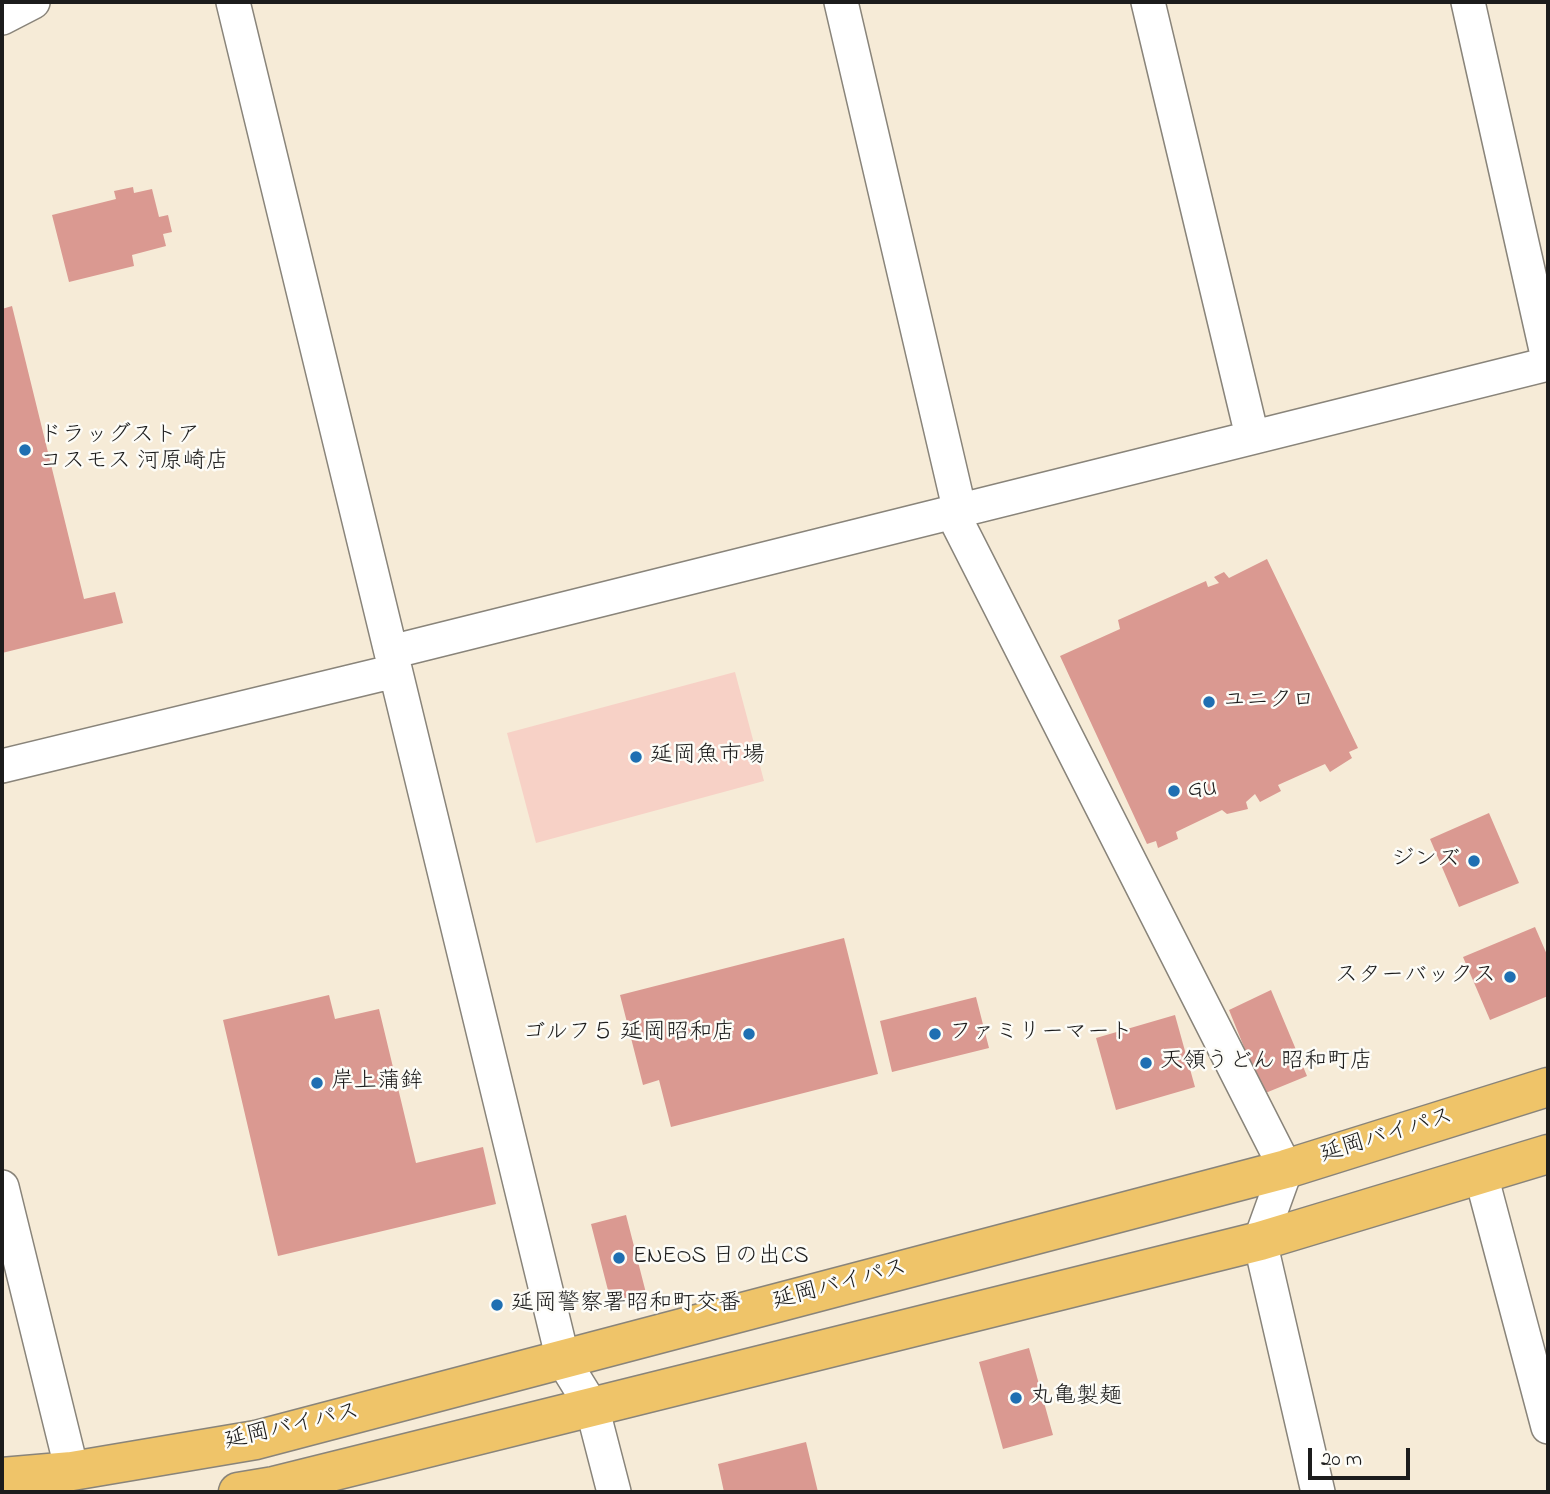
<!DOCTYPE html>
<meta charset="utf-8">
<style>
body{margin:0}
#map{position:relative;width:1550px;height:1494px;overflow:hidden;background:#f6ebd7;font-family:"Indie Flower",sans-serif}
canvas{display:block}
.frame{position:absolute;inset:0;border:4px solid #1c1c1c;pointer-events:none}
.scale{position:absolute;left:1308px;top:1448px;width:102px;height:32px;box-sizing:border-box;border:4px solid #1c1c1c;border-top:0;padding-left:9px;font-size:21px;line-height:24px;white-space:nowrap;color:#1c1c1c;-webkit-text-stroke:5px #fdfcf7;paint-order:stroke}
</style>
<div id="map">
<canvas width="1550" height="1494"></canvas>
<div class="frame"></div>
<div class="scale">20 m</div>
</div>
<script>
const ctx = document.querySelector('canvas').getContext('2d');
ctx.lineJoin = 'round';
function paint(path, color) { ctx.fillStyle = color; ctx.fill(path, 'evenodd'); }
const poly = rows => new Path2D(rows.map(r => 'M' + r).join(''));
function trace(path, color, width, dash) { ctx.strokeStyle = color; ctx.lineWidth = width; ctx.lineCap = dash ? 'butt' : 'round'; ctx.setLineDash(dash || []); ctx.stroke(path); }
function write(font, color, halo, rows, align = 'center') {
  ctx.font = font + ' "Indie Flower","Klee One",sans-serif'; ctx.lineWidth = 5; ctx.setLineDash([]); ctx.textBaseline = 'middle'; ctx.strokeStyle = halo; ctx.fillStyle = color; for (const [text, x, y, turn = 0] of rows) {
    ctx.save(); ctx.translate(x, y); ctx.rotate((+turn || 0) * Math.PI / 180); ctx.textAlign = isNaN(turn) ? turn : align; if (halo) ctx.strokeText(text, 0, 0); ctx.fillText(text, 0, 0); ctx.restore();
  }
}
paint(poly([
 [735,672,764,781,536,843,507,733]
]), '#f7d1c6');
paint(poly([
 [133,187,134,193,152,189,159,217,168,215,172,232,163,234,166,246,132,255,134,266,69,282,52,215,116,199,114,191],
 [12,306,84,599,115,592,123,623,2,653,2,309],
 [1267,559,1358,748,1349,752,1352,758,1330,772,1325,764,1278,785,1281,791,1260,802,1255,794,1246,802,1248,809,1227,814,1222,810,1176,832,1178,839,1158,848,1156,841,1147,844,1060,656,1120,629,1118,620,1206,581,1208,587,1219,583,1214,577,1224,572,1229,578],
 [1489,813,1519,883,1459,907,1430,839],
 [1535,927,1548,957,1548,996,1490,1020,1463,957],
 [844,938,878,1074,671,1127,659,1080,643,1085,620,995],
 [1271,990,1307,1076,1263,1094,1229,1010],
 [329,995,335,1019,379,1009,416,1163,483,1147,496,1204,278,1256,223,1020],
 [976,997,989,1048,892,1072,880,1021],
 [1175,1015,1195,1087,1116,1110,1096,1038],
 [626,1215,646,1293,611,1302,591,1224],
 [1029,1348,1053,1435,1003,1449,979,1362],
 [806,1442,818,1492,724,1492,718,1464]
]), '#da9991');
const street = poly([
 [233,2,563,1360,592,1407,614,1492],
 [841,2,960,512],
 [1148,2,1252,436],
 [1468,2,1548,359],
 [2,18,33,2],
 [953,514,1286,1169,1260,1241,1318,1492],
 [391,652,1548,364],
 [2,766,395,671],
 [1481,1175,1548,1427],
 [2,1187,72,1471]
]);
const highway = poly([
 [2,1477,72,1471,256,1440,1286,1169,1548,1087],
 [238,1492,274,1486,1260,1241,1548,1154]
]);
trace(street, '#89847a', 36);
trace(highway, '#89847a', 41);
trace(street, '#fff', 33);
trace(highway, '#efc469', 38);
for (const [x, y, r, color] of [
 [25,450,7,"#1f6fb2"],
 [1209,702,7,"#1f6fb2"],
 [636,757,7,"#1f6fb2"],
 [1174,791,7,"#1f6fb2"],
 [1474,861,7,"#1f6fb2"],
 [1510,977,7,"#1f6fb2"],
 [749,1034,7,"#1f6fb2"],
 [935,1034,7,"#1f6fb2"],
 [1146,1063,7,"#1f6fb2"],
 [317,1083,7,"#1f6fb2"],
 [619,1258,7,"#1f6fb2"],
 [497,1305,7,"#1f6fb2"],
 [1016,1398,7,"#1f6fb2"]
]) { const dot = new Path2D(); dot.arc(x, y, r, 0, 2 * Math.PI); ctx.fillStyle = color; ctx.fill(dot); trace(dot, '#fdfcf7', 2.5); }
write('23px', '#1c1c1c', '#fdfcf7', [
 ["ドラッグストア",39,437],
 ["コスモス 河原崎店",39,463],
 ["ユニクロ",1223,702],
 ["延岡魚市場",650,757],
 ["GU",1188,791],
 ["ジンズ",1460,861,"right"],
 ["スターバックス",1496,977,"right"],
 ["ゴルフ５ 延岡昭和店",735,1034,"right"],
 ["ファミリーマート",949,1034],
 ["天領うどん 昭和町店",1160,1063],
 ["岸上蒲鉾",331,1083],
 ["ENEOS 日の出CS",633,1258],
 ["延岡警察署昭和町交番",511,1305],
 ["丸亀製麺",1030,1398]
], 'left');
write('23px', '#1c1c1c', '#fdfcf7', [
 ["延岡バイパス",1387,1137,-17],
 ["延岡バイパス",840,1286,-15],
 ["延岡バイパス",292,1428,-13]
]);
</script>
